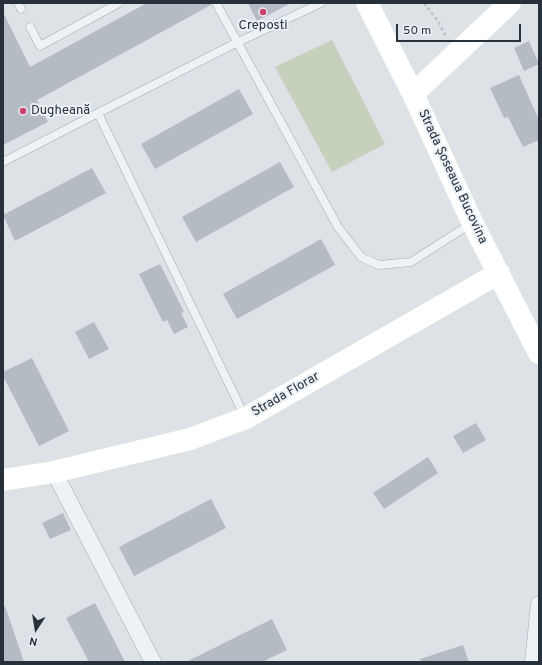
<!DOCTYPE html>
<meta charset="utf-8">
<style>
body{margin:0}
#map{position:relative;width:542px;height:665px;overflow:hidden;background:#dce2e6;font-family:Overpass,sans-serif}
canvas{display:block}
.frame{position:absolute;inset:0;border:4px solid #26313c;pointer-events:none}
.north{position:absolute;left:16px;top:609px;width:40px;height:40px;-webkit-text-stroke:3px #ebf0f4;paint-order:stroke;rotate:192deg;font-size:11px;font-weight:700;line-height:16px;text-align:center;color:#26313c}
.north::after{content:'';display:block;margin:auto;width:14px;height:18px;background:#26313c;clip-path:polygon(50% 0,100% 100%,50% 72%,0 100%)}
.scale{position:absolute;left:396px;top:24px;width:125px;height:18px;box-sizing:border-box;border:2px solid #26313c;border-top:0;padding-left:5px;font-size:12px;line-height:14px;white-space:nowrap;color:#26313c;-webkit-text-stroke:3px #ebf0f4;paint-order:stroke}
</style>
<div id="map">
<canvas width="542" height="665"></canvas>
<div class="frame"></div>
<div class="north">N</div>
<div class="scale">50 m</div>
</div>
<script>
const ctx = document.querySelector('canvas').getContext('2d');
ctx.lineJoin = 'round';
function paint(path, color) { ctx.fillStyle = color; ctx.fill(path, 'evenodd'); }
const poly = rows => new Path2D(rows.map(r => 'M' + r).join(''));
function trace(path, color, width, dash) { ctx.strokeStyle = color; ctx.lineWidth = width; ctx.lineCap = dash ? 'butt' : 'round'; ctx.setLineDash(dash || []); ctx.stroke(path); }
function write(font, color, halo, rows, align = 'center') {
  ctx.font = font + ' Overpass,sans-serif'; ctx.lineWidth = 4; ctx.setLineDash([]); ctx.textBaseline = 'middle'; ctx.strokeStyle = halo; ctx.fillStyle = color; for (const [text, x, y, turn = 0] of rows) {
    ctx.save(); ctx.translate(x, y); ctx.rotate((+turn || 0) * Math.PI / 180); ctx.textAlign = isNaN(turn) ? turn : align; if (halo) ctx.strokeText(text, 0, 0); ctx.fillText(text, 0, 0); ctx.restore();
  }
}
paint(poly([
 [332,40,385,144,332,172,275,67]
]), '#c5d0bd');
paint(poly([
 [147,3,211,3,211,5,37,100,48,122,3,145,3,12,30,67],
 [248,3,291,3,257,21],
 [529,41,539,64,524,71,514,48],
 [519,75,539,120,539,140,523,147,508,117,504,118,490,88],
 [239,89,253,114,155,169,141,144],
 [280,162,294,187,196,242,182,217],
 [92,168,106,193,15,241,3,215],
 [321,239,335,265,237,319,223,294],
 [160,264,184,312,181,313,188,327,174,334,167,320,163,322,139,274],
 [94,322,109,349,89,359,75,332],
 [32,358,69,431,39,446,3,376,3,372],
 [476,423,486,440,463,453,453,436],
 [428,457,438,473,384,509,373,493],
 [211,499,226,528,134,576,119,547],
 [63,513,71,530,50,539,42,523],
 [95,603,125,662,89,662,66,618],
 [3,606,5,606,24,662,3,662],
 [272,619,287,650,262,662,186,662],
 [463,645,469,662,421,662,420,659]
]), '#b4bbc3');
const lane = poly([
 [18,3,21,9],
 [216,3,338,227,361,257,379,265,411,262,472,223],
 [30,27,40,46,119,3],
 [98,113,236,43,321,3],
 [3,162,98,113,245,417]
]);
const street = poly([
 [54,472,153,662],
 [533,662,539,604]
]);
trace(lane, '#a2a9b0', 9);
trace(street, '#a2a9b0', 17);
trace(poly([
 [424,3,438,21,446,37]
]), '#bbc0c5', 2.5, [3, 3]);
trace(lane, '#eff2f5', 8);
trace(street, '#eff2f5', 16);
trace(poly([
 [367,3,413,94,472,222,539,353],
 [413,94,510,3],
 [3,480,54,472,190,439,246,418,499,273]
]), '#fff', 22);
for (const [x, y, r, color] of [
 [263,12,4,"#cb416a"],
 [23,111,4,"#cb416a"]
]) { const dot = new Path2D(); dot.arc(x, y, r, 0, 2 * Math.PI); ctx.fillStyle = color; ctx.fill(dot); trace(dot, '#ebf0f4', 1.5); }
write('13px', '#26313c', '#ebf0f4', [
 ["Creposti",263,26],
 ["Dugheană",31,111,"left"]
]);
write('13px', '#26313c', '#ebf0f4', [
 ["Strada Șoseaua Bucovina",452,177,65],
 ["Strada Florar",286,395,-30]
]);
</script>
